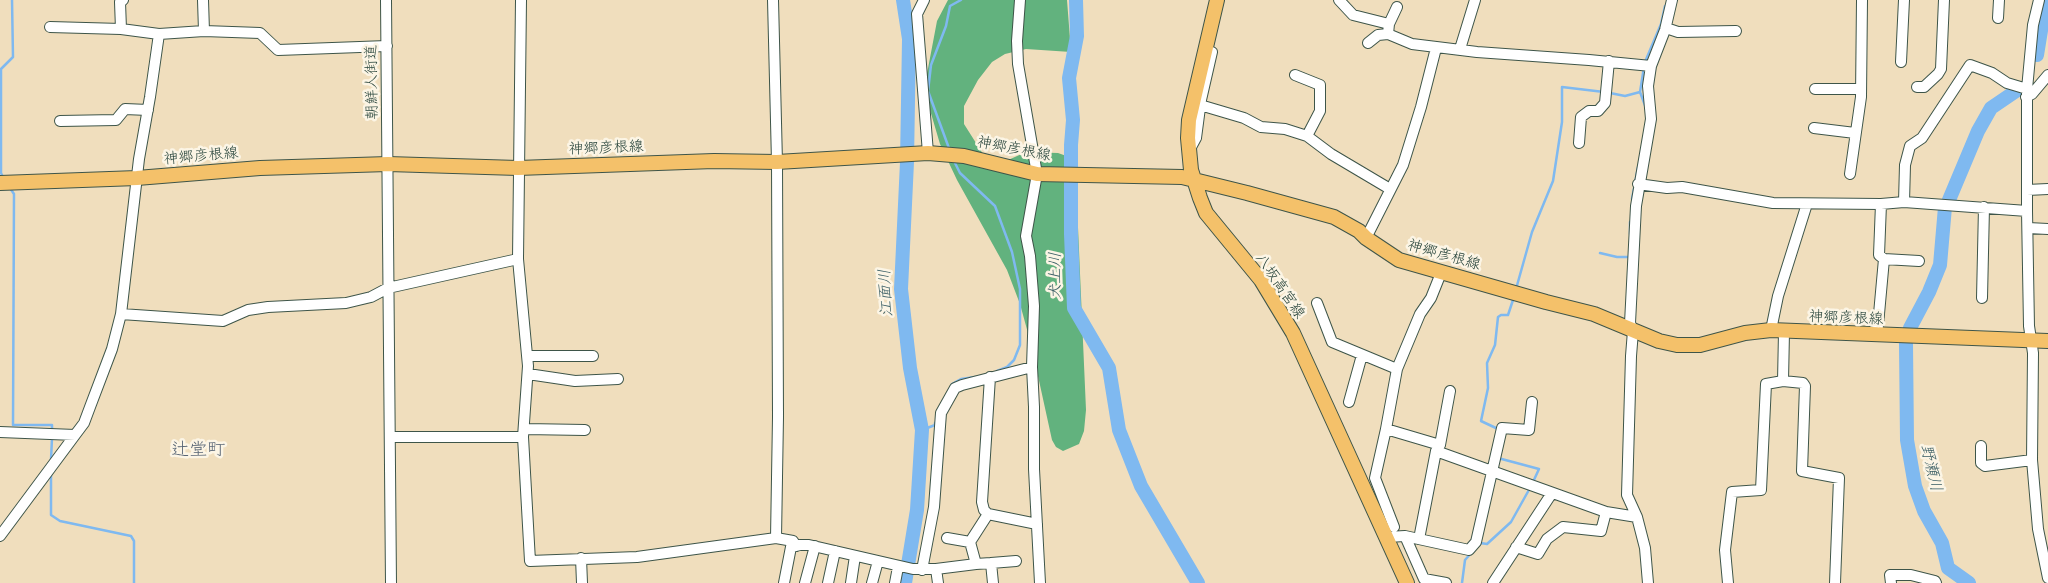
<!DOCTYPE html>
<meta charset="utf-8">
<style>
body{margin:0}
canvas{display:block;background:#f0debd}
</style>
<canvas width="2048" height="583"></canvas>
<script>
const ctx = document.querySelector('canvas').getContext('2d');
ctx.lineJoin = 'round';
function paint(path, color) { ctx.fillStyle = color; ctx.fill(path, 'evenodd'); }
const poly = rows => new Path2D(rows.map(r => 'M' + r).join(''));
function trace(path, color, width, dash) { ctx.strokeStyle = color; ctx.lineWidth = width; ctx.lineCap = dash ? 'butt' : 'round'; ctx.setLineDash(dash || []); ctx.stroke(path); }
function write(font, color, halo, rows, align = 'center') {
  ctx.font = font + ' "Playpen Sans","Klee One",sans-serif'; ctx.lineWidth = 5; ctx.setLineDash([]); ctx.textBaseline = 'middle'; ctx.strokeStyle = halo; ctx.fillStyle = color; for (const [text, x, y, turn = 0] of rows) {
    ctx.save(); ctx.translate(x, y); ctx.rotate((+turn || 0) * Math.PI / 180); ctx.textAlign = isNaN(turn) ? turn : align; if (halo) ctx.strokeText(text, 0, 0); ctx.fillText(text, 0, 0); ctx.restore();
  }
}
paint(poly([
 [948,0,1067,0,1071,52,1026,49,1005,54,992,62,978,80,964,106,964,124,983,154,1006,161,1026,152,1058,153,1075,159,1086,410,1084,431,1079,444,1063,451,1056,447,1052,440,1031,344,1020,304,1007,270,957,180,940,144,930,110,926,79,937,21]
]), '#62b27e');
trace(poly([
 [1645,62,1661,24,1665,6],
 [1644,67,1640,92,1646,108],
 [1610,93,1625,96,1640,92],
 [950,151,928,91,931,65,946,26,950,6,961,0],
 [954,161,960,173,995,206,1012,252,1020,289,1020,345,1014,360,1007,367,997,371],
 [4,179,1,173,1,69,13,57,12,0],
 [10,188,14,194,13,425,52,425,52,433],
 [1632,199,1638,167],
 [1630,234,1630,222],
 [1600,253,1617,257,1630,257],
 [1516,289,1532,232,1553,181,1562,122,1562,87,1604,92],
 [951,387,952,384,961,379,975,377],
 [1498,429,1481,421,1488,388,1487,363,1495,345,1498,317,1501,315,1508,315,1514,297],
 [922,430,935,425,935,423],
 [1498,458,1539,469,1533,482],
 [51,460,52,438],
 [51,473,51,515,60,521,131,536,134,541,134,583],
 [1479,545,1480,543,1487,544,1511,522,1530,488],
 [1462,583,1465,560,1472,552]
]), '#7fb9f0', 2.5);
trace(poly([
 [903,0,909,39,907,162,901,289,910,368,922,430,917,510,905,583],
 [1076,0,1077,36,1069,78,1073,120,1071,145,1071,234,1074,308,1109,368,1119,430,1141,486,1198,583],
 [2037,55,2046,0],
 [1949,200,1978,131,1991,108,2016,91],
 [1910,328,1929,292,1940,265,1945,207],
 [1906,344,1907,440,1915,486,1924,511,1942,543,1948,568,1969,583]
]), '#7fb9f0', 14);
const minor = poly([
 [123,0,120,2,121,29,159,34,204,31,260,33,278,50,387,46],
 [203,0,204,31],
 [386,0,391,583],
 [521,0,518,259,528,366,523,437],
 [773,0,777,162,778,417,776,538],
 [924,0,917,14,928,153],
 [1020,0,1017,41,1018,64,1037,174,1026,236,1030,256,1034,306,1032,367,1034,407,1034,469,1040,583],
 [1339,0,1353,15,1389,24,1388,34,1412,44,1477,52,1589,60,1651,66],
 [2039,0,2033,25,2027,89,2027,211,2029,326,2033,353,2032,460,2038,529,2048,578],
 [1998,18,1999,0],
 [1389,24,1397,7],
 [50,27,121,29],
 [1666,28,1678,32,1736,31],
 [1368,43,1378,35,1388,34],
 [1460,49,1475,0],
 [1901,62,1904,0],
 [1295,75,1320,85,1320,111,1307,136,1331,154,1390,189],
 [1917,87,1924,87,1938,74,1941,69,1944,0],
 [1815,89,1860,89],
 [2026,97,2032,94,2048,75],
 [1200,105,1244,118,1261,127,1285,129,1307,136],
 [60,121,116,120,125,109,148,110],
 [1814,128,1855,133],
 [1579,143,1581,117,1589,111,1598,111,1605,103,1609,61],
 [1189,151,1196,138,1201,100,1212,52],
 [1850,174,1861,97,1862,0],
 [1638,184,1667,188,1682,187,1773,203,1881,204,1904,202,2027,211],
 [2027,190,2048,189],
 [1904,202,1905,165,1910,146,1922,138,1970,65,1992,73,2007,83,2027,89],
 [2028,228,2048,229],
 [1366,238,1403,165,1421,107,1436,48],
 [1884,259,1919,261],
 [1982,298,1984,207],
 [1317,303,1332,342,1397,369],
 [121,314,223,321,248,310,268,307,346,303,371,297,388,288,518,259],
 [1771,330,1778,296,1806,207,1806,204],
 [1877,336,1884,259,1879,255,1881,204],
 [527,356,593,356],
 [528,374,575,381,618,379],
 [990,377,982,502,984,510,988,514,1037,524],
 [1783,381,1803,383,1805,386,1802,471,1839,478,1835,583],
 [1349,402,1362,355],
 [525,429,585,430],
 [1386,429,1375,478,1394,527],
 [0,432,75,435,84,423,90,407,112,349,121,314,139,159,150,97,159,34],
 [390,437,523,437,530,561,637,557,776,538,793,541,796,546],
 [1440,445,1450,391],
 [1981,446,1981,463,1985,466,2032,460],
 [1436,451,1606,512,1637,517],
 [0,536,75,435],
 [1405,536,1424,579,1446,583],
 [1387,537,1405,536,1469,550,1476,542,1502,428,1529,430,1532,402],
 [947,538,970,542],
 [1419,539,1436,451,1440,445,1386,429,1397,369,1420,314,1431,298,1441,273],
 [1516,547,1538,554,1547,539,1563,527,1601,531,1606,512],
 [581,558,582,583],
 [991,563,1016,561],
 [976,564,991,563,993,583],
 [936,569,938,583],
 [922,570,934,507,941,413,955,388,962,385,1032,367],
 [784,583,791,547,800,545,809,545,913,569,936,569,976,564,970,542,988,514],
 [805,583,815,546],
 [828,583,835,551],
 [851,583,855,556],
 [872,583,878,561],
 [895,583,898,567],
 [1493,583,1552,493],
 [1648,583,1645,548,1637,517,1627,495,1631,356,1633,331,1630,323,1636,206,1651,119,1648,86,1651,66,1665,30,1672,0],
 [1728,583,1725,550,1732,492,1761,490,1766,384,1783,381,1784,332],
 [1891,583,1890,575,1911,575,1935,581,1936,583]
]);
const major = poly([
 [1217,0,1189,120,1188,138,1191,170,1200,198,1206,213,1261,280,1293,333,1407,583],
 [0,183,137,178,260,168,388,164,518,168,714,161,777,162,928,153,964,156,1037,174,1182,177,1247,193,1334,217,1359,231,1366,238,1399,260,1546,302,1594,314,1659,341,1677,345,1700,345,1745,333,1771,330,2048,341]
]);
trace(minor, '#3e5549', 12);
trace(major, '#3e5549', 16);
trace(minor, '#fff', 10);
trace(major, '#f4c16a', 14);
write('15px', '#1f3d34', '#fcf5e5', [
 ["朝鮮人街道",372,82,-91],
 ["神郷彦根線",606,148,-2],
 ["神郷彦根線",1014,149,11],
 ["神郷彦根線",201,156,-5],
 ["神郷彦根線",1444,255,16],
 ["八坂高宮線",1280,286,56],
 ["神郷彦根線",1846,318,2]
]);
write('italic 16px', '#375c63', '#fcf5e5', [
 ["犬上川",1056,276,-90],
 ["江面川",886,293,-93],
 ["野瀬川",1931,468,77]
]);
write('18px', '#586575', '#fcf5e5', [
 ["辻堂町",198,450]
]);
</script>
